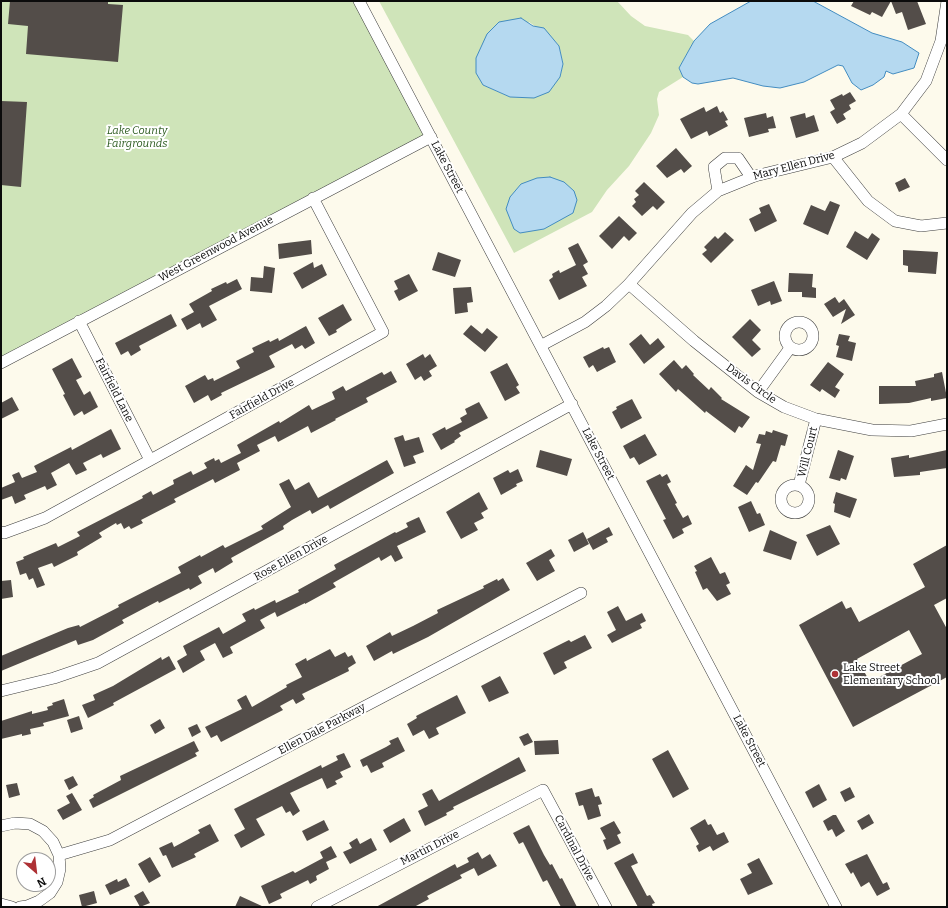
<!DOCTYPE html>
<style>
body{margin:0}
#map{position:relative;width:948px;height:908px;overflow:hidden;background:#fdfaec;font-family:Bitter,serif}
canvas{display:block}
.frame{position:absolute;inset:0;border:2px solid #0b0b0b;pointer-events:none}
.north{position:absolute;left:16px;top:852px;width:40px;height:40px;box-sizing:border-box;background:#fff;border:1px solid #9d9d9d;border-radius:50%;rotate:152deg;font-size:11px;font-weight:700;line-height:16px;text-align:center;color:#0b0b0b}
.north::after{content:'';display:block;margin:auto;width:14px;height:18px;background:#ae3135;clip-path:polygon(50% 0,100% 100%,50% 72%,0 100%)}
</style>
<div id="map">
<canvas width="948" height="908"></canvas>
<div class="frame"></div>
<div class="north">N</div>
</div>
<script>
const ctx = document.querySelector('canvas').getContext('2d');
ctx.lineJoin = 'round';
function paint(path, color) { ctx.fillStyle = color; ctx.fill(path, 'evenodd'); }
const poly = rows => new Path2D(rows.map(r => 'M' + r).join(''));
function trace(path, color, width, dash) { ctx.strokeStyle = color; ctx.lineWidth = width; ctx.lineCap = dash ? 'butt' : 'round'; ctx.setLineDash(dash || []); ctx.stroke(path); }
function write(font, color, halo, rows, align = 'center') {
  ctx.font = font + ' Bitter,serif'; ctx.lineWidth = 4; ctx.setLineDash([]); ctx.textBaseline = 'middle'; ctx.strokeStyle = halo; ctx.fillStyle = color; for (const [text, x, y, turn = 0] of rows) {
    ctx.save(); ctx.translate(x, y); ctx.rotate((+turn || 0) * Math.PI / 180); ctx.textAlign = isNaN(turn) ? turn : align; if (halo) ctx.strokeText(text, 0, 0); ctx.fillText(text, 0, 0); ctx.restore();
  }
}
paint(poly([
 [1,1,360,1,432,136,1,364],
 [379,1,617,1,631,16,645,26,688,35,694,41,679,68,683,77,659,92,657,99,659,115,651,133,629,166,607,190,592,212,514,253],
 [529,22,552,38,559,46,563,64,560,77,510,97,483,85]
]), '#cfe4b9');
const water = poly([
 [751,1,813,1,872,33,902,42,919,53,914,68,893,74,886,71,884,77,873,85,861,90,852,83,843,66,838,65,804,82,780,88,763,86,733,78,698,84,692,83,683,77,679,68,694,41,710,24,751,1],
 [521,18,533,26,544,28,559,46,563,64,560,77,549,92,534,98,510,97,483,85,476,73,476,58,487,34,499,22,521,18],
 [550,177,564,182,574,191,577,200,573,213,544,229,520,233,514,229,506,209,510,197,521,184,537,178,550,177]
]);
paint(water, '#b5d9f0');
trace(water, '#438cc0', 1);
paint(poly([
 [10,1,108,1,108,4,123,5,118,62,26,54,28,26,8,24],
 [854,1,891,1,882,17,872,12,870,15,851,6],
 [891,1,917,1,926,24,908,30,902,12,896,14],
 [850,92,856,101,849,105,851,109,843,114,846,119,837,124,830,112,835,109,830,100,842,94,843,96],
 [1,101,27,102,21,187,1,185],
 [717,106,720,113,723,111,728,120,725,121,728,126,709,136,707,131,691,139,680,119,704,107,706,112],
 [766,113,767,118,773,116,776,128,768,129,769,132,749,137,744,118],
 [805,113,806,118,814,115,819,131,796,138,790,117],
 [676,148,692,166,684,173,681,169,667,178,656,166],
 [905,178,910,187,899,192,895,183],
 [644,182,665,202,657,210,653,206,642,216,632,206,636,202,634,199,639,195,635,191],
 [830,201,840,205,828,235,803,224,811,205,825,211],
 [769,204,777,221,755,232,749,219,761,213,759,208],
 [619,216,637,233,629,241,624,236,612,249,599,236],
 [855,231,868,239,872,233,880,239,867,260,846,247],
 [725,232,734,240,711,263,702,254,707,250,704,247,715,236,718,239],
 [311,240,312,254,279,259,278,244],
 [578,243,588,262,583,265,588,274,582,277,587,286,559,300,549,280,553,277,552,274,559,270,560,273,576,265,568,248],
 [903,250,938,252,936,274,908,272,908,266,903,265],
 [438,252,461,260,455,277,432,270],
 [313,262,314,268,322,264,327,275,302,289,293,273],
 [264,266,275,268,272,293,250,291,251,277,263,278],
 [789,273,813,274,812,287,816,288,816,298,802,297,802,292,788,292],
 [409,274,418,291,399,301,394,291,398,289,394,281],
 [237,279,242,289,209,306,217,320,202,328,200,323,187,330,181,319,194,312,189,304,212,291,211,289,226,282,227,284],
 [774,281,782,301,771,305,770,301,758,306,751,290],
 [471,287,473,302,467,303,468,312,455,314,453,288],
 [835,297,839,303,844,299,855,315,841,324,846,309,833,317,824,304],
 [343,304,352,320,336,330,337,332,329,336,318,318],
 [171,314,177,326,139,346,141,350,131,356,128,351,121,355,115,343],
 [750,319,761,330,752,340,761,349,752,357,732,337],
 [471,325,482,334,487,328,498,337,485,352,463,334],
 [306,326,315,343,305,349,302,345,295,349,292,344,269,356,275,367,221,393,222,395,211,401,208,395,194,403,185,386,205,375,208,380,213,378,214,381,240,368,236,361,254,352,252,348,269,340,270,342,278,338,279,341],
 [641,334,650,345,658,338,665,347,644,364,629,344],
 [839,334,850,336,848,341,856,343,852,361,836,357,839,346,836,345],
 [603,347,604,349,609,347,616,362,597,372,593,365,589,368,583,357],
 [423,354,425,358,430,354,437,366,429,371,432,376,424,381,421,376,415,380,406,364],
 [72,358,82,377,76,380,84,395,90,391,98,407,84,415,82,411,74,416,63,395,65,394,52,369],
 [674,360,682,369,686,365,694,374,693,375,709,390,711,387,722,398,721,399,750,417,742,428,739,426,735,433,706,411,705,413,678,389,676,392,659,374],
 [828,362,844,374,835,387,840,390,835,398,822,389,820,392,810,385],
 [507,363,519,385,516,387,520,393,505,401,490,372],
 [391,371,397,382,366,398,368,402,335,419,336,420,311,433,308,426,278,442,275,436,257,445,260,451,237,463,240,470,215,483,213,479,174,499,176,502,141,520,143,523,131,529,129,526,124,529,121,523,117,525,116,523,99,533,102,537,77,552,78,555,54,567,52,563,38,568,45,585,37,588,33,578,29,580,26,573,20,575,16,562,24,559,23,557,56,543,58,547,80,536,77,532,143,498,142,496,151,491,153,495,174,484,173,480,191,471,193,475,207,468,204,463,214,458,215,461,219,459,221,463,241,453,237,445,279,421,280,423,309,405,312,410,335,399,332,392,343,386,346,391,382,372,384,375],
 [942,372,947,398,931,401,931,398,909,403,879,404,879,386,916,386,915,381,934,377,934,374],
 [12,397,19,410,1,419,1,403],
 [632,399,642,418,621,429,612,412,617,409,616,407],
 [479,402,488,418,459,433,461,436,454,441,455,442,441,450,432,434,445,427,446,430,462,422,460,418,467,414,465,409],
 [111,429,121,449,103,458,101,454,83,463,87,470,76,475,69,463,51,473,57,485,47,490,45,486,24,495,26,499,15,504,12,496,1,500,1,488,15,482,12,475,19,472,22,478,37,472,34,466,71,447,72,450],
 [773,430,788,435,785,446,781,445,776,462,773,461,758,483,756,482,747,495,733,486,746,465,753,470,761,444,756,443,759,434,765,435,766,431,772,433],
 [645,434,657,455,639,465,634,457,630,459,623,446],
 [403,435,405,441,419,437,424,452,413,456,416,463,404,467,394,438],
 [540,450,572,459,567,476,536,467],
 [838,450,854,456,846,480,841,478,840,481,829,478],
 [947,450,947,468,920,472,920,475,894,477,891,458,909,455,909,458],
 [387,460,394,473,330,509,328,505,312,514,310,510,292,520,283,526,284,529,231,558,233,562,215,573,213,568,198,576,202,583,190,590,189,588,159,603,158,601,122,620,124,623,93,640,78,645,76,640,1,671,1,656,68,628,79,625,80,627,119,607,118,605,181,573,178,567,200,555,201,557,223,545,225,548,263,529,261,526,291,507,279,484,289,479,295,490,309,482,318,498],
 [518,469,523,481,516,484,517,486,501,495,493,478,508,470,510,473],
 [660,474,662,477,667,474,671,482,667,484,677,503,675,504,683,518,688,515,692,524,682,529,684,533,673,539,663,520,666,519,646,481],
 [479,492,488,509,481,513,484,518,474,523,478,530,461,539,446,512],
 [836,492,857,499,850,518,834,512,835,504,833,503],
 [751,501,757,514,760,513,765,525,749,532,738,507],
 [419,517,426,532,397,546,403,558,395,562,391,555,381,561,379,557,333,583,336,587,305,604,305,603,277,617,275,612,260,620,265,628,230,647,233,653,223,658,215,643,200,651,205,660,183,673,177,661,187,655,183,646,219,627,223,634,246,621,242,614,254,608,255,610,275,600,276,603,299,592,298,590,336,569,334,565,395,532,396,533,408,527,406,523],
 [830,525,840,544,817,556,806,535],
 [609,527,613,535,606,538,608,542,593,550,587,539],
 [770,530,797,542,791,560,763,551],
 [583,532,589,544,574,552,568,540],
 [947,545,947,598,934,605,947,629,947,677,853,727,799,625,842,601,846,609,851,607,859,622,925,587,913,564],
 [909,630,922,654,870,682,857,659],
 [551,549,555,556,549,560,555,571,537,581,526,563],
 [711,557,720,574,725,572,730,583,726,585,731,594,717,601,707,588,703,590,695,572,697,571,694,566],
 [503,578,510,590,428,637,393,654,392,651,374,661,366,646,390,632,392,636,413,626,438,613,437,610,484,588,483,586,497,579,498,581],
 [11,580,13,597,1,599,1,581],
 [618,606,626,621,642,613,646,621,640,624,642,628,612,643,607,635,616,630,607,612],
 [585,635,592,648,564,662,567,668,554,675,543,653,569,640,571,642],
 [330,649,335,657,345,652,348,657,352,655,356,663,348,668,349,671,302,694,305,699,296,704,293,699,280,706,283,710,221,742,217,735,211,738,205,727,242,709,237,700,246,695,252,707,287,687,286,685,302,677,295,664,306,658,307,661],
 [169,656,176,669,113,703,114,705,88,718,82,705,95,700,93,695,113,686,161,657,162,660],
 [500,676,509,693,489,702,481,686],
 [457,695,466,713,436,728,439,734,429,739,424,730,413,736,407,724,417,718,416,716],
 [64,699,69,716,43,723,44,726,30,729,31,734,22,736,22,734,1,739,1,721,32,711,32,714,48,710,47,707,53,705,52,703],
 [79,716,83,729,71,733,67,720],
 [160,719,165,728,155,734,150,725],
 [197,724,201,732,192,737,188,728],
 [528,733,533,742,524,746,519,737],
 [398,737,405,751,382,763,384,767,371,773,367,765,363,767,360,760,386,747,391,744,389,741],
 [558,740,559,754,535,755,534,741],
 [194,741,199,751,195,753,197,756,93,808,89,800,94,797,93,795,121,780,120,776],
 [668,750,689,789,673,798,652,759],
 [344,753,351,767,340,772,343,777,335,781,337,784,327,789,322,778,290,793,300,811,293,816,290,811,286,813,282,806,256,819,265,835,241,848,234,835,245,829,234,809,321,765,322,768,338,760,336,756],
 [519,757,526,771,453,807,454,809,446,813,447,815,425,826,418,811,428,806,422,794,432,789,439,801],
 [73,776,78,785,69,790,64,780],
 [17,783,20,795,9,798,6,785],
 [819,784,827,800,813,808,805,792],
 [850,787,855,797,845,802,840,792],
 [592,788,595,797,599,796,602,804,598,805,601,816,588,820,583,805,579,806,575,793],
 [72,793,82,810,63,820,57,810,70,803,66,796],
 [869,814,874,823,862,830,857,821],
 [833,815,836,815,845,831,836,837,832,829,828,831,823,821],
 [404,818,411,831,390,843,383,830],
 [705,819,708,825,711,824,717,835,724,832,729,842,713,851,710,846,699,852,696,846,699,844,690,828],
 [324,820,329,830,307,841,302,831],
 [614,821,621,833,617,835,621,843,607,850,603,840,606,839,600,828],
 [210,824,219,841,194,854,196,857,172,868,166,855,163,856,159,848,172,842,174,847,200,833,198,830],
 [529,825,544,855,550,865,552,864,560,879,562,878,577,907,561,907,547,880,543,882,523,842,519,844,513,833],
 [357,838,360,844,371,838,377,850,350,864,343,852,352,848,349,843],
 [331,846,337,857,326,862,329,869,316,876,317,880,310,884,308,880,280,894,282,898,269,904,261,886,293,871,295,873,323,858,320,852],
 [478,852,482,859,490,854,497,866,478,876,474,868,460,875,462,878,427,896,429,899,414,907,376,907,455,864,457,868,469,862,467,858],
 [633,853,638,863,631,866,647,896,650,895,655,903,652,904,653,907,638,907,614,863],
 [867,854,883,884,887,882,890,889,877,896,869,882,861,887,853,872,851,874,845,864],
 [150,857,161,876,149,883,138,864],
 [759,858,773,884,748,895,740,879,752,873,747,864],
 [126,878,130,886,110,895,105,885,117,879,118,882],
 [94,891,97,903,82,907,79,895],
 [143,891,150,903,140,907,134,896],
 [240,896,264,907,235,907]
]), '#534d49');
const minor = poly([
 [359,1,836,907],
 [901,114,947,160],
 [833,157,868,201,895,221,921,226,947,223],
 [718,191,714,167,725,158,738,158,751,177],
 [629,284,694,341,758,392,784,407,816,419,872,430,911,431,947,424],
 [79,321,150,460],
 '785 336a14 14 0 1 1 28 0a14 14 0 1 1-28 0Z',
 [542,345,585,322,606,306,629,284,692,213,718,191,755,176,833,157,862,143,901,114,926,81,941,41,947,1],
 [1,363,431,137],
 [758,392,790,348],
 [799,485,816,419],
 '781 499a14 14 0 1 1 28 0a14 14 0 1 1-28 0Z',
 [1,532,4,533,45,518,383,332,313,198],
 [1,691,54,678,98,663,572,404],
 [1,826,15,823,30,824,43,831,53,842,59,855,60,869,57,882,50,893,39,901,27,906,20,907],
 [59,855,110,840,581,593],
 [1,904,12,907],
 [317,907,543,790,606,907]
]);
trace(minor, '#3e3e3e', 12);
trace(minor, '#fff', 11);
for (const [x, y, r, color] of [
 [835,674,4,"#ae3135"]
]) { const dot = new Path2D(); dot.arc(x, y, r, 0, 2 * Math.PI); ctx.fillStyle = color; ctx.fill(dot); trace(dot, '#fff', 1.5); }
write('italic 11px', '#2e5c22', '#fff', [
 ["Lake County",137,131],
 ["Fairgrounds",137,144]
]);
write('11px', '#0b0b0b', '#fff', [
 ["Mary Ellen Drive",794,166,-15],
 ["Lake Street",447,167,62],
 ["West Greenwood Avenue",216,249,-28],
 ["Davis Circle",751,384,36],
 ["Fairfield Lane",114,390,63],
 ["Fairfield Drive",262,399,-29],
 ["Will Court",808,452,-76],
 ["Lake Street",598,454,62],
 ["Rose Ellen Drive",291,558,-29],
 ["Ellen Dale Parkway",322,729,-28],
 ["Lake Street",749,741,62],
 ["Martin Drive",430,848,-27],
 ["Cardinal Drive",574,848,62]
]);
write('11px', '#0b0b0b', '#fff', [
 ["Lake Street",843,668],
 ["Elementary School",843,681]
], 'left');
</script>
